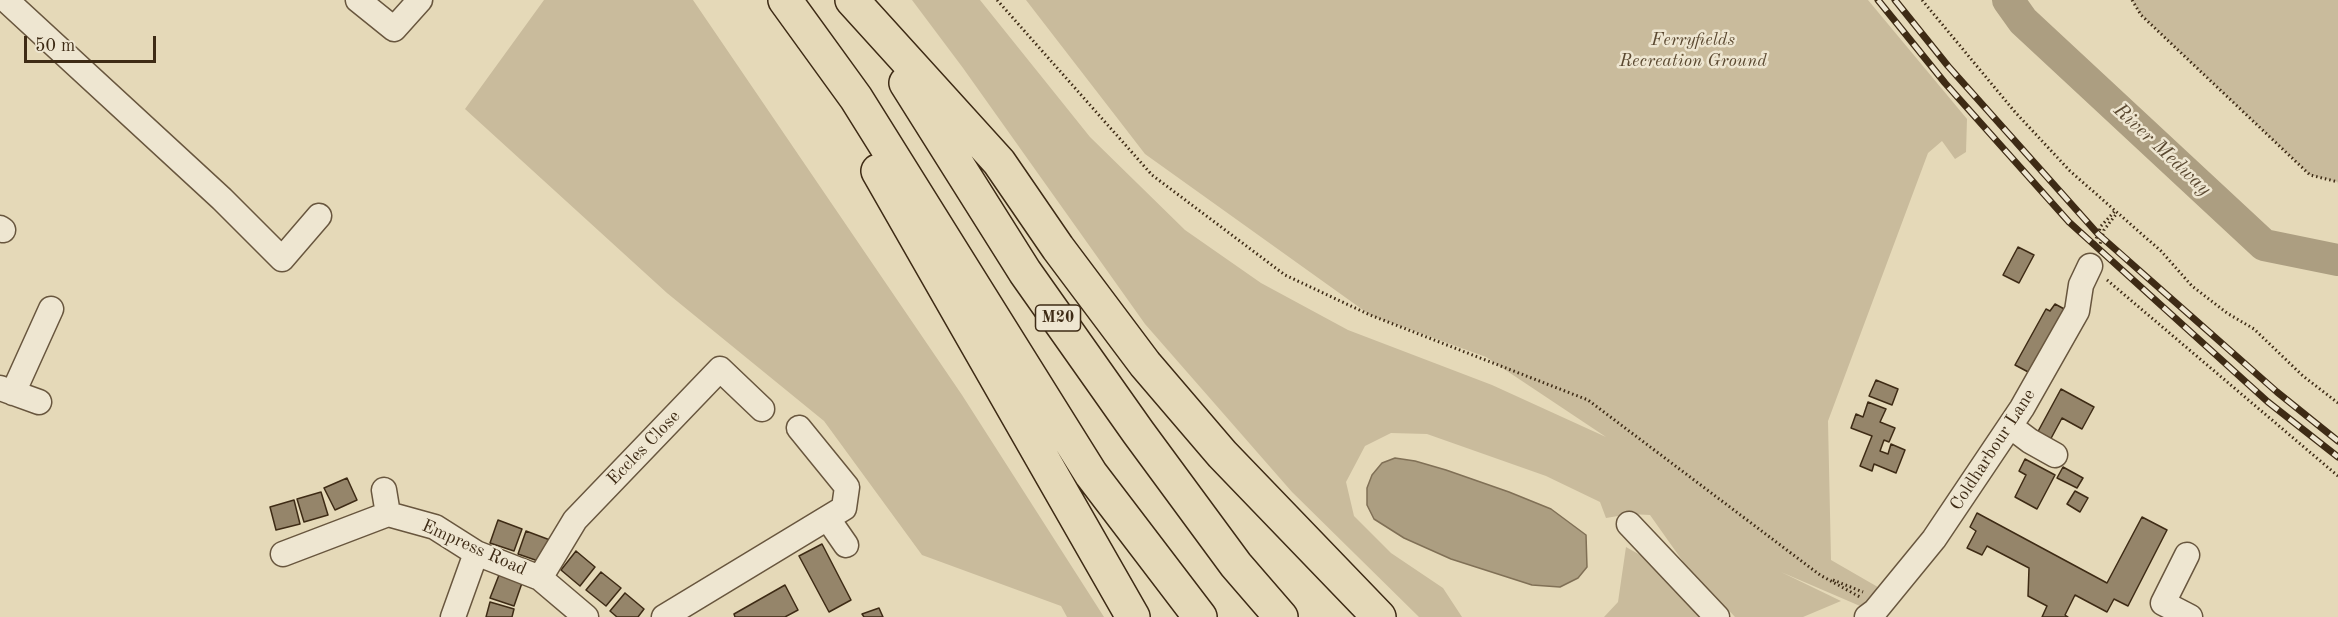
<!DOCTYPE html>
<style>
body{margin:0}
#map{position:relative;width:2338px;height:617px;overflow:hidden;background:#e5d9b8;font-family:"Old Standard TT",serif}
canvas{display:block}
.scale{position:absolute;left:24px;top:36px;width:132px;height:27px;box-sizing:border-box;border:3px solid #3e2b15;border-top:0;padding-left:8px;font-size:18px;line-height:21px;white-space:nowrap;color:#3e2b15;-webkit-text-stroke:4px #eee6d1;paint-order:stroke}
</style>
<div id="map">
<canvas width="2338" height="617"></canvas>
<div class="scale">50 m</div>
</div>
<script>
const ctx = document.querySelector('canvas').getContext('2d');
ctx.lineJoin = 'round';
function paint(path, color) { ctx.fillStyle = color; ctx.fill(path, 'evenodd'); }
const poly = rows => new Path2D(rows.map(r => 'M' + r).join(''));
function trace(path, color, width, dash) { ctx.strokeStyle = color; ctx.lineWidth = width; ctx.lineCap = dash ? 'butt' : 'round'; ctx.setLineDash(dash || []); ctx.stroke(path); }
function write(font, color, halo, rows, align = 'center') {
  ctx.font = font + ' "Old Standard TT",serif'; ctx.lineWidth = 5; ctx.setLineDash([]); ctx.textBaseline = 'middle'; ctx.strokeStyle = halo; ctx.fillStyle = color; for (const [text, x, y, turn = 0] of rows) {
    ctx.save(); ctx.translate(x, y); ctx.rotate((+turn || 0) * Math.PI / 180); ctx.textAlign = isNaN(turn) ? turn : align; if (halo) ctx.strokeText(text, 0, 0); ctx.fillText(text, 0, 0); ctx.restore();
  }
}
paint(poly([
 [544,0,693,0,962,395,1104,617,1067,617,1061,606,922,555,824,421,667,293,465,109],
 [912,0,980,0,1090,137,1185,230,1261,283,1348,330,1492,385,1606,437,1618,445,1486,357,1370,315,1145,154,1026,0,1868,0,1967,119,1966,152,1955,159,1942,141,1928,153,1828,421,1831,560,1883,590,1867,609,1781,572,1841,601,1803,617,1735,617,1684,563,1650,515,1630,514,1606,518,1600,502,1546,476,1427,434,1391,433,1365,446,1346,482,1354,516,1391,553,1443,588,1462,617,1419,617,1292,492,1145,324,963,68],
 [2132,0,2338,0,2338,182,2310,175,2141,15],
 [1626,547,1649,560,1704,617,1604,617,1618,602]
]), '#c9bb9c');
const water = poly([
 [1395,458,1415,461,1446,470,1509,492,1551,509,1586,535,1587,567,1578,578,1560,587,1532,585,1451,559,1404,538,1374,519,1367,505,1367,488,1372,475,1382,463,1395,458]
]);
paint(water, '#ac9e81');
trace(water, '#807056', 1.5);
trace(poly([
 [2008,0,2023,21,2264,245,2338,260]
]), '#ac9e81', 32);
const building = poly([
 [2018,247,2034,255,2019,283,2003,275,2018,247],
 [2055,304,2068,311,2032,374,2015,365,2046,309,2050,311,2055,304],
 [1876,380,1898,389,1892,405,1869,396,1876,380],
 [2061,389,2094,407,2082,429,2062,418,2048,444,2035,437,2061,389],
 [1868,402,1886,409,1880,422,1895,428,1889,442,1884,440,1880,451,1888,454,1891,444,1905,450,1896,473,1874,464,1872,471,1860,466,1872,436,1851,428,1856,414,1863,417,1868,402],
 [2025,459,2055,475,2037,509,2015,497,2026,475,2019,471,2025,459],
 [2063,467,2083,478,2077,488,2057,478,2063,467],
 [347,478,357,500,335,510,324,488,347,478],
 [2075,491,2088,498,2080,512,2067,504,2075,491],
 [321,492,328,515,304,522,297,499,321,492],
 [294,500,300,524,276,530,270,507,294,500],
 [1977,513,2107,583,2142,517,2167,530,2128,606,2114,599,2107,612,2075,595,2065,615,2068,617,2042,617,2047,606,2028,596,2029,568,1987,546,1982,555,1967,548,1976,531,1970,527,1977,513],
 [498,520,522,529,514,551,490,543,498,520],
 [526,531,550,540,541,562,518,554,526,531],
 [822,544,851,600,829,612,799,556,822,544],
 [576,551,595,567,580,586,561,570,576,551],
 [601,572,621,588,606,606,586,590,601,572],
 [499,575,522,583,514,606,490,598,499,575],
 [785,585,798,610,785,617,735,617,734,614,785,585],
 [625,593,644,609,638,617,617,617,610,611,625,593],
 [490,602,514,609,512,617,486,617,490,602],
 [879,608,883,617,864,617,862,614,879,608]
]);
paint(building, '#95856a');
trace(building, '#3e2b15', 1.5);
const minor = poly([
 [6,0,222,199,282,259,319,216],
 [358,0,394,29,420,0],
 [0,228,3,230],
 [0,388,39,402],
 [13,393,51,309],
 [2010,426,2030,441,2055,455],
 [384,490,388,514],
 [828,519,846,545],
 [1629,524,1717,617],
 [283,554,388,514,435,527,476,553,540,578,586,617],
 [2187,555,2163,603,2190,617],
 [540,578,575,520,720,369,762,409],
 [453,617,476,553],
 [664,617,844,508,847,487,799,428],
 [1867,617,1875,611,1934,539,2022,408,2077,311,2081,285,2090,266]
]);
const highway = poly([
 [785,0,856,98,1091,474,1200,617],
 [852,0,999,162,1058,248,1145,364,1222,454,1379,617],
 [906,83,1025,272,1138,432,1236,565,1281,617],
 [878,171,1133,617]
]);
trace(minor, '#68563e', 27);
trace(highway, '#3e2b15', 36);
trace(poly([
 [997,0,1152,175,1285,275,1370,315,1588,400,1820,575,1860,597],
 [1922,0,2015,112,2070,171,2161,251,2192,286,2227,313,2254,329,2303,376,2338,403],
 [2132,0,2141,15,2310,175,2338,182],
 [2093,247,2101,226,2115,211],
 [2099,248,2104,230,2117,213],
 [2107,280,2338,476],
 [1833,580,1863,592]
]), '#3e2b15', 3, [1.5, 3]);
trace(minor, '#eee6d1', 24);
trace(highway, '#e5d9b8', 33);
const rail = poly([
 [1878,0,1945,83,2069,222,2268,402,2338,457],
 [1895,0,1948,66,2098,234,2277,392,2338,441]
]);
trace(rail, '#3e2b15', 7);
trace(rail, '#eee6d1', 4.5, [14]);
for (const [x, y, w] of [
 [1058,318,45]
]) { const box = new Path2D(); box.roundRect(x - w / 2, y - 13, w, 26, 4.5); ctx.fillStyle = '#eee6d1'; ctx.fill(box); trace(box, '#3e2b15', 1.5); }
write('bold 16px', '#3e2b15', null, [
 ["M20",1058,318]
]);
write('italic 18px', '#5a4830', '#eee6d1', [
 ["Ferryfields",1693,40],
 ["Recreation Ground",1693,61]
]);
write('18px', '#3e2b15', '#eee6d1', [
 ["Eccles Close",644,448,-46],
 ["Coldharbour Lane",1993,450,-57],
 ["Empress Road",474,548,24]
]);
write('italic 20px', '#5a4830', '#eee6d1', [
 ["River Medway",2162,150,43]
]);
</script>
